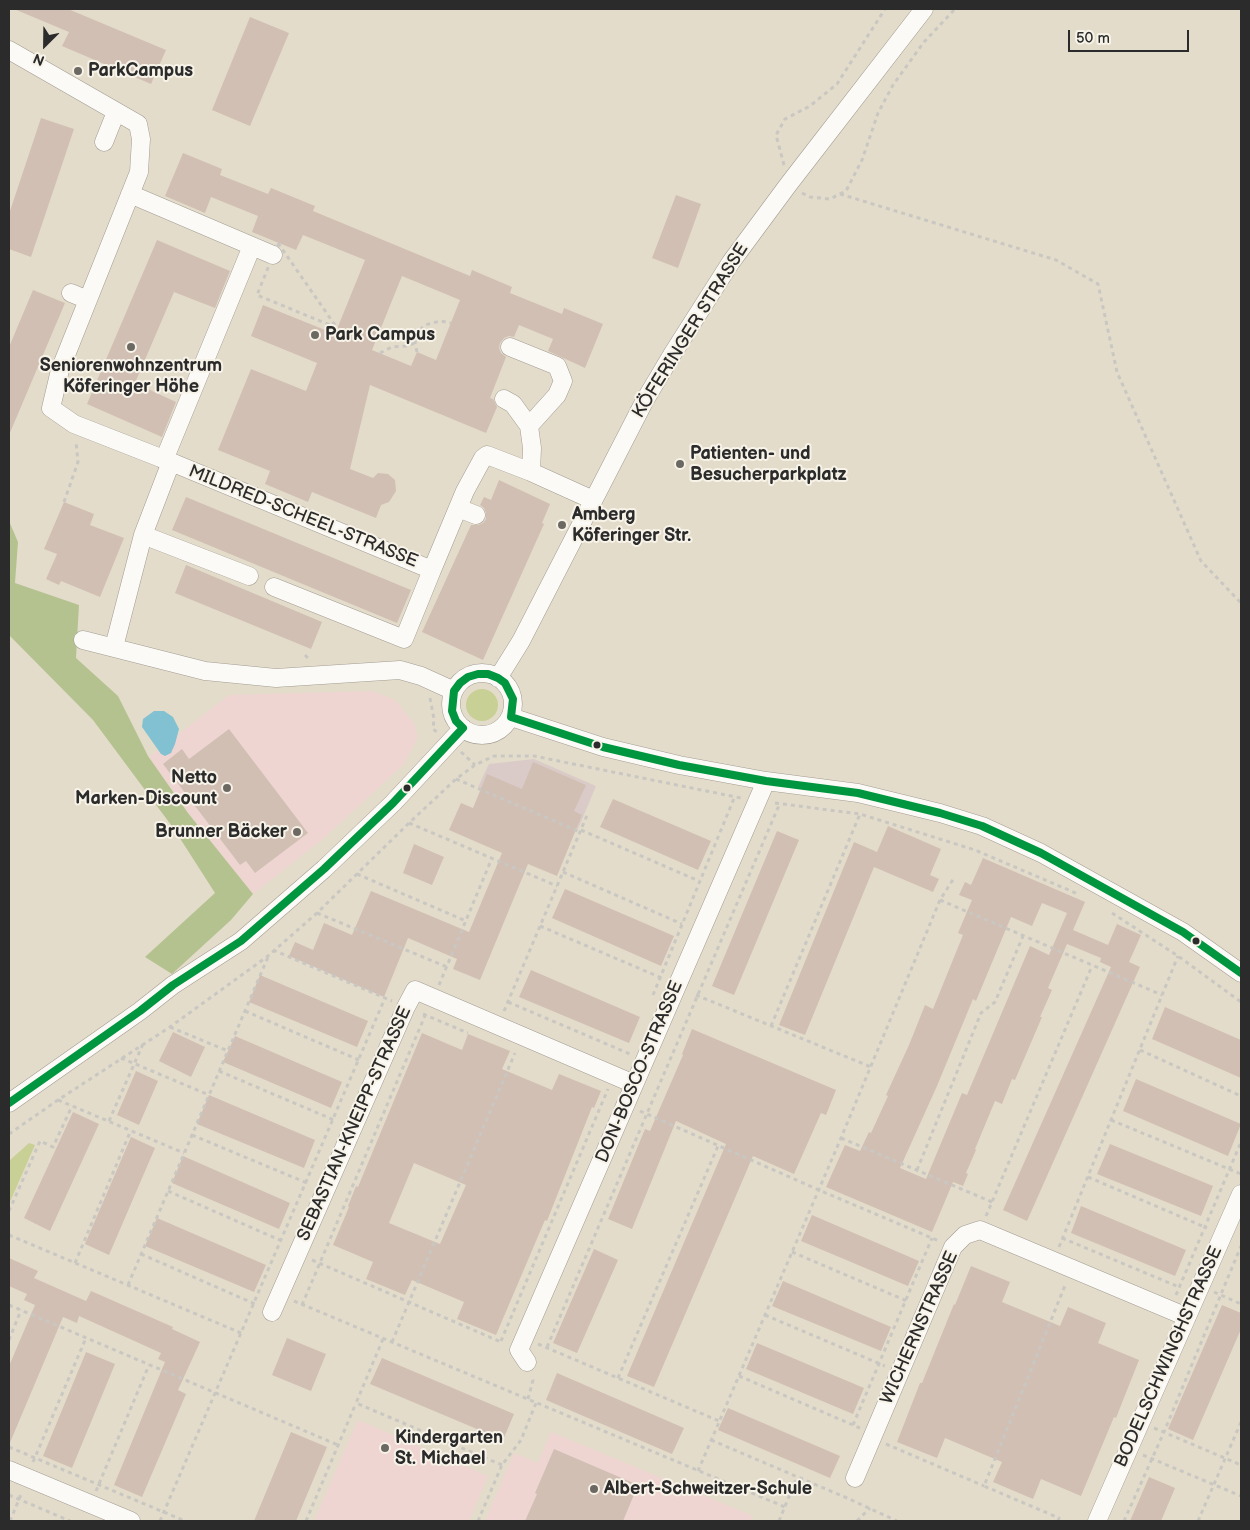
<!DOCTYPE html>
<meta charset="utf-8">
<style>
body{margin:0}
#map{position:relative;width:1250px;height:1530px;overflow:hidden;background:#e4dcca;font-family:"Balsamiq Sans",sans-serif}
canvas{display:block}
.frame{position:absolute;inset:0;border:10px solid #2b2b2b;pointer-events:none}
.north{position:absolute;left:20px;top:20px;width:50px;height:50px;-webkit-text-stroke:4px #f7f3e8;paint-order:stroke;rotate:203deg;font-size:14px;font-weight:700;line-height:20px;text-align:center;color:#2b2b2b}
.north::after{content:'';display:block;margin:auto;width:18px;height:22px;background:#2b2b2b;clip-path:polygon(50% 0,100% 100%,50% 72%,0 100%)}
.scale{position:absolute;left:1068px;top:30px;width:121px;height:22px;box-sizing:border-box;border:2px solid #2b2b2b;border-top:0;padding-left:6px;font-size:15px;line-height:18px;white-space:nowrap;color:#2b2b2b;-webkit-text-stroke:4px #f7f3e8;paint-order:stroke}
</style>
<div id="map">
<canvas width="1250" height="1530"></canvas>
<div class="frame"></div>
<div class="north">N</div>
<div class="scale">50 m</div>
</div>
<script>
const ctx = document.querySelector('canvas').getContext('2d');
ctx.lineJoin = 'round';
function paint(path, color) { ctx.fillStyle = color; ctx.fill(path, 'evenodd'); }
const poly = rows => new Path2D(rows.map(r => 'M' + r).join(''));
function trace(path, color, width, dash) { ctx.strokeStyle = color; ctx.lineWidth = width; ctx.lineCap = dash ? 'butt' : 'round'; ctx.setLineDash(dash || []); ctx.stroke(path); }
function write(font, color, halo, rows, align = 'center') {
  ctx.font = font + ' "Balsamiq Sans",sans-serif'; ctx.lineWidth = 4; ctx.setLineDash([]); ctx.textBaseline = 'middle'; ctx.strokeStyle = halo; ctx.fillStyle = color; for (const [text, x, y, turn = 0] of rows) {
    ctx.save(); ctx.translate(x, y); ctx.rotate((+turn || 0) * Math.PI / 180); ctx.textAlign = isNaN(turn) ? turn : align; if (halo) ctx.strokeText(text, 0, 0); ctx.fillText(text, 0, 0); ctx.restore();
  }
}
paint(poly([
 [372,691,395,700,414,723,418,737,404,764,323,839,253,894,188,813,149,757,229,695],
 [358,1420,488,1476,469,1521,314,1521],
 [551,1432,753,1516,751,1521,485,1521,514,1453,538,1463]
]), '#eed5d1');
paint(poly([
 [534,759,596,786,578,829,478,787,489,764]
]), '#dacbc9');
paint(poly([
 '466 705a16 16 0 1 1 32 0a16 16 0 1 1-32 0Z',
 [29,1143,35,1145,9,1204,9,1161]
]), '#c8d096');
paint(poly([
 [9,521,18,542,15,583,79,605,76,658,118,696,148,756,188,813,253,894,231,920,172,974,145,957,215,893,174,829,93,720,9,635]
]), '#b4c290');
paint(poly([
 [154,711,164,711,173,717,179,729,175,744,171,753,165,756,161,754,142,727,143,719]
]), '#81c1d2');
paint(poly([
 [14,9,68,9,166,50,151,84,62,46,69,32],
 [250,17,289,33,250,126,212,110],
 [41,118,74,129,31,257,9,249,9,214],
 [183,153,222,169,220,175,268,194,271,188,315,206,313,211,470,276,472,270,512,287,510,293,562,314,564,308,603,324,585,368,548,351,553,339,519,325,514,337,509,336,504,338,500,343,499,348,501,353,506,357,490,398,493,399,497,407,486,433,370,385,350,469,373,478,378,473,388,474,395,480,396,491,389,502,381,505,376,518,312,492,308,502,265,484,270,471,218,450,251,369,306,391,317,363,251,336,263,305,335,334,365,260,303,235,296,250,252,232,258,216,211,197,205,213,165,196],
 [402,276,460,300,436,360,417,352,411,366,372,350],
 [676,195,701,204,678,268,652,258],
 [157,240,230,271,215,308,174,292,135,383,176,402,162,437,87,404],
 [33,290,65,303,9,435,9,347],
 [499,480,550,504,542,523,544,524,483,660,422,632,471,525,478,525,483,523,486,519,486,513,484,508,480,505,484,497,491,500],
 [186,497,411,590,397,623,172,530],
 [64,502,94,514,90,525,124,538,100,597,61,581,59,585,46,579,57,554,44,549],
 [186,565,322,622,311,649,175,593],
 [229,729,308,833,255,873,246,861,240,865,163,764,182,749,189,759],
 [533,762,586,785,574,811,582,815,557,876,528,864,480,980,453,969,457,959,408,938,384,997,289,956,295,942,313,950,324,923,352,935,371,891,469,932,502,853,449,830,461,803,473,808,487,774,522,789],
 [613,799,711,841,698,870,600,827],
 [888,826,941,849,930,875,939,879,933,892,874,867,805,1035,779,1025,854,842,877,852],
 [777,831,799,840,734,995,712,986],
 [414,844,444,857,432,885,403,873],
 [983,858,1085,902,1073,930,1108,945,1117,924,1141,935,1129,962,1140,967,1027,1221,1003,1210,1111,967,1100,962,1101,958,1067,944,1048,988,1052,990,1040,1017,1042,1017,1015,1080,1012,1079,1002,1104,995,1101,975,1149,976,1150,966,1173,968,1174,963,1186,953,1182,932,1232,826,1187,845,1145,860,1151,869,1132,871,1133,888,1096,886,1095,909,1045,925,1005,933,1009,963,935,958,933,972,900,959,895,965,882,971,885],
 [1042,903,1067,913,1049,955,1030,946,967,1095,962,1093,926,1179,900,1168,937,1086,973,999,976,1001,1011,917,1032,926],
 [565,889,674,936,661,966,552,918],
 [531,970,640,1017,629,1043,519,997],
 [260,975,368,1021,357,1047,249,1002],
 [1165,1007,1241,1040,1241,1078,1152,1039],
 [692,1029,836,1090,826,1115,821,1113,794,1174,753,1156,654,1387,627,1376,726,1144,676,1121,632,1229,608,1219,645,1129,650,1131,683,1055,682,1054],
 [173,1032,205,1047,191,1077,159,1061],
 [422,1033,462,1050,468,1034,510,1051,502,1069,552,1090,559,1074,601,1091,594,1108,592,1107,547,1221,545,1220,496,1335,457,1319,464,1302,412,1280,405,1295,366,1279,373,1262,333,1245,349,1207,348,1206,356,1186,358,1187],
 [414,1163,466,1185,440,1244,389,1223],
 [235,1036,342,1082,331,1108,223,1062],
 [136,1071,158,1081,139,1125,117,1115],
 [1136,1079,1241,1124,1228,1156,1123,1111],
 [209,1095,315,1140,304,1168,197,1124],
 [73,1112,99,1124,50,1231,24,1218],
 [131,1137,155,1148,109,1255,85,1244],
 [1110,1144,1213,1186,1201,1216,1097,1174],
 [183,1156,290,1203,279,1229,172,1183],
 [1081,1206,1186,1250,1175,1276,1071,1233],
 [812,1215,919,1261,908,1286,801,1241],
 [157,1218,266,1265,254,1292,145,1246],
 [594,1249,618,1260,577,1353,553,1343],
 [9,1258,38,1271,34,1278,86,1301,91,1291,173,1327,172,1329,200,1342,178,1390,186,1394,142,1497,114,1485,165,1362,158,1359,161,1353,79,1316,77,1323,63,1317,9,1445,9,1366,35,1305,24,1300,27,1294,9,1286],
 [971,1266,1010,1282,1002,1302,1060,1326,1068,1307,1106,1323,1098,1343,1139,1360,1116,1418,1114,1417,1081,1496,1041,1479,1033,1499,993,1482,1002,1462,945,1438,937,1458,897,1442,920,1383,922,1383,954,1304,955,1305],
 [783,1281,891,1327,881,1351,772,1306],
 [1222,1305,1241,1313,1241,1329,1193,1440,1168,1429],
 [287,1338,326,1354,311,1391,272,1375],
 [757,1343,864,1388,853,1414,746,1369],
 [86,1352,115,1364,72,1468,43,1456],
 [382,1358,514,1414,503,1440,370,1384],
 [557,1373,684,1428,672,1454,546,1400],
 [728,1408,840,1456,830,1478,718,1430],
 [291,1432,327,1447,296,1521,254,1521],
 [554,1449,638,1485,623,1521,525,1521,537,1494,535,1493],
 [1149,1477,1175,1488,1161,1521,1130,1521]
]), '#d1bfb4');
const minor = poly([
 [9,50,138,124,141,139,139,172,60,370,51,408,74,424,171,462],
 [104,142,116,112],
 [130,194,273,255],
 [71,293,88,300],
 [510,347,557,366,563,381,557,395,529,426],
 [504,399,513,404,529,426,532,448,531,472],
 [164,460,252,246],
 [458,508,476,515],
 [143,535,249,576],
 [274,587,404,639,432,570],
 [83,640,205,671,276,678,400,670,421,676,454,691],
 [114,647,143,535,171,462,432,570,465,491,483,458,487,455,531,472,593,500],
 '451 704a31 31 0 1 1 62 0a31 31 0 1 1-62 0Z',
 [498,678,521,641,645,400,673,353,731,262,788,185,924,9],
 [511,717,603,747,679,765,766,781,858,793,940,813,982,826,1041,853,1183,932,1241,973],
 [9,1103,140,1011,173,985,241,941,324,869,393,803,463,728],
 [272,1312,406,1007,415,990,634,1084],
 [527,1362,519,1350,766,781],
 [9,1470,131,1521],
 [855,1478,953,1247,965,1235,980,1230,1187,1317],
 [1097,1521,1241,1194]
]);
trace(minor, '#a19c92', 19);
trace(poly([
 [784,165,776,135,785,119,810,106,837,84,885,9],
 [802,193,810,197,830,199,846,191,862,160,878,113,893,85,924,42,955,9],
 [840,194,1056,260,1098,284,1117,372,1201,561,1241,603],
 [278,243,337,328,257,295,278,243],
 [417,352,415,343,417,333,425,325,440,321,451,323],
 [380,353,392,347,406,346,415,343],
 [64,502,78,462,76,442],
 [305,655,310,660],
 [430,698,434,719,433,729,437,732],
 [461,752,475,765],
 [456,779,580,832],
 [775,803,860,814,975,850,1078,894],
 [409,823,557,886],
 [581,830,699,881],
 [563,872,682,924],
 [357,874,466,921],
 [940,900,1162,995],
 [317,913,447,967],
 [1112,913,1178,956,1241,1002],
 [540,926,664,979],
 [273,950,392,1001],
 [439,985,492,858],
 [653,995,735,796],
 [696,995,871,1067],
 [508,1002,630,1054],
 [245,1011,359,1060],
 [504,1011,588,813],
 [423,1014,468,1033],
 [771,1026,860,814],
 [170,1027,228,1051],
 [1140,1050,1241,1096],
 [121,1058,209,1095],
 [219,1071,334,1120],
 [58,1100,184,1153],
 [640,1111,819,1190,939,1241],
 [1111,1120,1241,1174],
 [109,1121,143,1044],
 [9,1134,58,1100,170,1027,268,956,317,913,409,823,456,779,475,765,494,756,534,756,741,798],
 [192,1135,307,1183],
 [841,1138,992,1202],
 [917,1170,981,1013,995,1002,1023,936],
 [1088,1177,1207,1228],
 [168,1191,282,1241],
 [9,1211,40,1141,53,1147,72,1106],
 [986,1216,1092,966],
 [9,1235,241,1333],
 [1062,1238,1179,1287],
 [1059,1247,1178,956],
 [792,1252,907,1301],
 [141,1254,255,1304],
 [312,1260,501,1342],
 [75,1263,131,1130],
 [128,1285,268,957],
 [1214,1292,1241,1304],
 [1176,1295,1241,1142],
 [294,1301,785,1507],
 [9,1305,338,1445],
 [302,1305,427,1011],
 [765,1315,885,1366],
 [383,1339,356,1403,502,1465],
 [9,1340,21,1310],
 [501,1341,608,1089],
 [392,1342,515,1053],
 [538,1344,719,1421],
 [547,1347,780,803],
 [739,1376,860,1428],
 [618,1378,718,1146],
 [528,1399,533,1380,532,1377],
 [853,1425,932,1238],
 [1154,1428,1241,1465],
 [711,1440,847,1498,897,1521],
 [886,1444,984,1486],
 [9,1447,185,1521],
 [1143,1455,1241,1496],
 [33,1462,86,1338],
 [698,1471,841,1138,940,900,954,878],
 [96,1491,149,1365],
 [9,1495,70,1521],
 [10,1521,22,1492],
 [160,1521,385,998],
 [306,1521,356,1403],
 [478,1521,502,1465,521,1440,536,1403],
 [779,1521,797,1477],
 [857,1521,870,1508],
 [1058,1521,1059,1518,984,1486,1066,1283],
 [1124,1521,1164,1432,1241,1246],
 [1198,1521,1241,1422]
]), '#c9c7c2', 3, [4, 4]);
trace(minor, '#fbfaf7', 18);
trace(poly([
 [9,1103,140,1011,173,985,241,941,324,869,393,803,463,728,456,721,452,711,454,691,460,683,468,677,478,674,488,674,498,678,505,683,513,699,511,717,603,747,679,765,766,781,858,793,940,813,982,826,1041,853,1183,932,1241,973]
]), '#00963f', 8);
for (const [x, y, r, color] of [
 [78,71,5,"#6c6963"],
 [315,335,5,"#6c6963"],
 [131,347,5,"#6c6963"],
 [680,464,5,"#6c6963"],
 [562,525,5,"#6c6963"],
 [597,745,4.5,"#2b2b2b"],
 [227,788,5,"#6c6963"],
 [407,788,4.5,"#2b2b2b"],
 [297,832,5,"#6c6963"],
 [1196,941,4.5,"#2b2b2b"],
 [385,1448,5,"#6c6963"],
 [594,1489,5,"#6c6963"]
]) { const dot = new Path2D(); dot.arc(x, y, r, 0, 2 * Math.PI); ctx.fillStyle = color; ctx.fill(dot); trace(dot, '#f7f3e8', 2); }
write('bold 18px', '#2b2b2b', '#f7f3e8', [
 ["ParkCampus",88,71],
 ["Park Campus",325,335],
 ["Seniorenwohnzentrum",131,366,"center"],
 ["Köferinger Höhe",131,387,"center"],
 ["Patienten- und",690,454],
 ["Besucherparkplatz",690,475],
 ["Amberg",572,515],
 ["Köferinger Str.",572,536],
 ["Netto",217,778,"right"],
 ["Marken-Discount",217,799,"right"],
 ["Brunner Bäcker",287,832,"right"],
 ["Kindergarten",395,1438],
 ["St. Michael",395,1459],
 ["Albert-Schweitzer-Schule",604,1489]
], 'left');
write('18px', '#2b2b2b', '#f7f3e8', [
 ["KÖFERINGER STRASSE",691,331,-58],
 ["MILDRED-SCHEEL-STRASSE",303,517,22],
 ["DON-BOSCO-STRASSE",640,1072,-67],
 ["SEBASTIAN-KNEIPP-STRASSE",355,1124,-66],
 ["WICHERNSTRASSE",920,1328,-66],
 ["BODELSCHWINGHSTRASSE",1169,1357,-66]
]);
</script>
